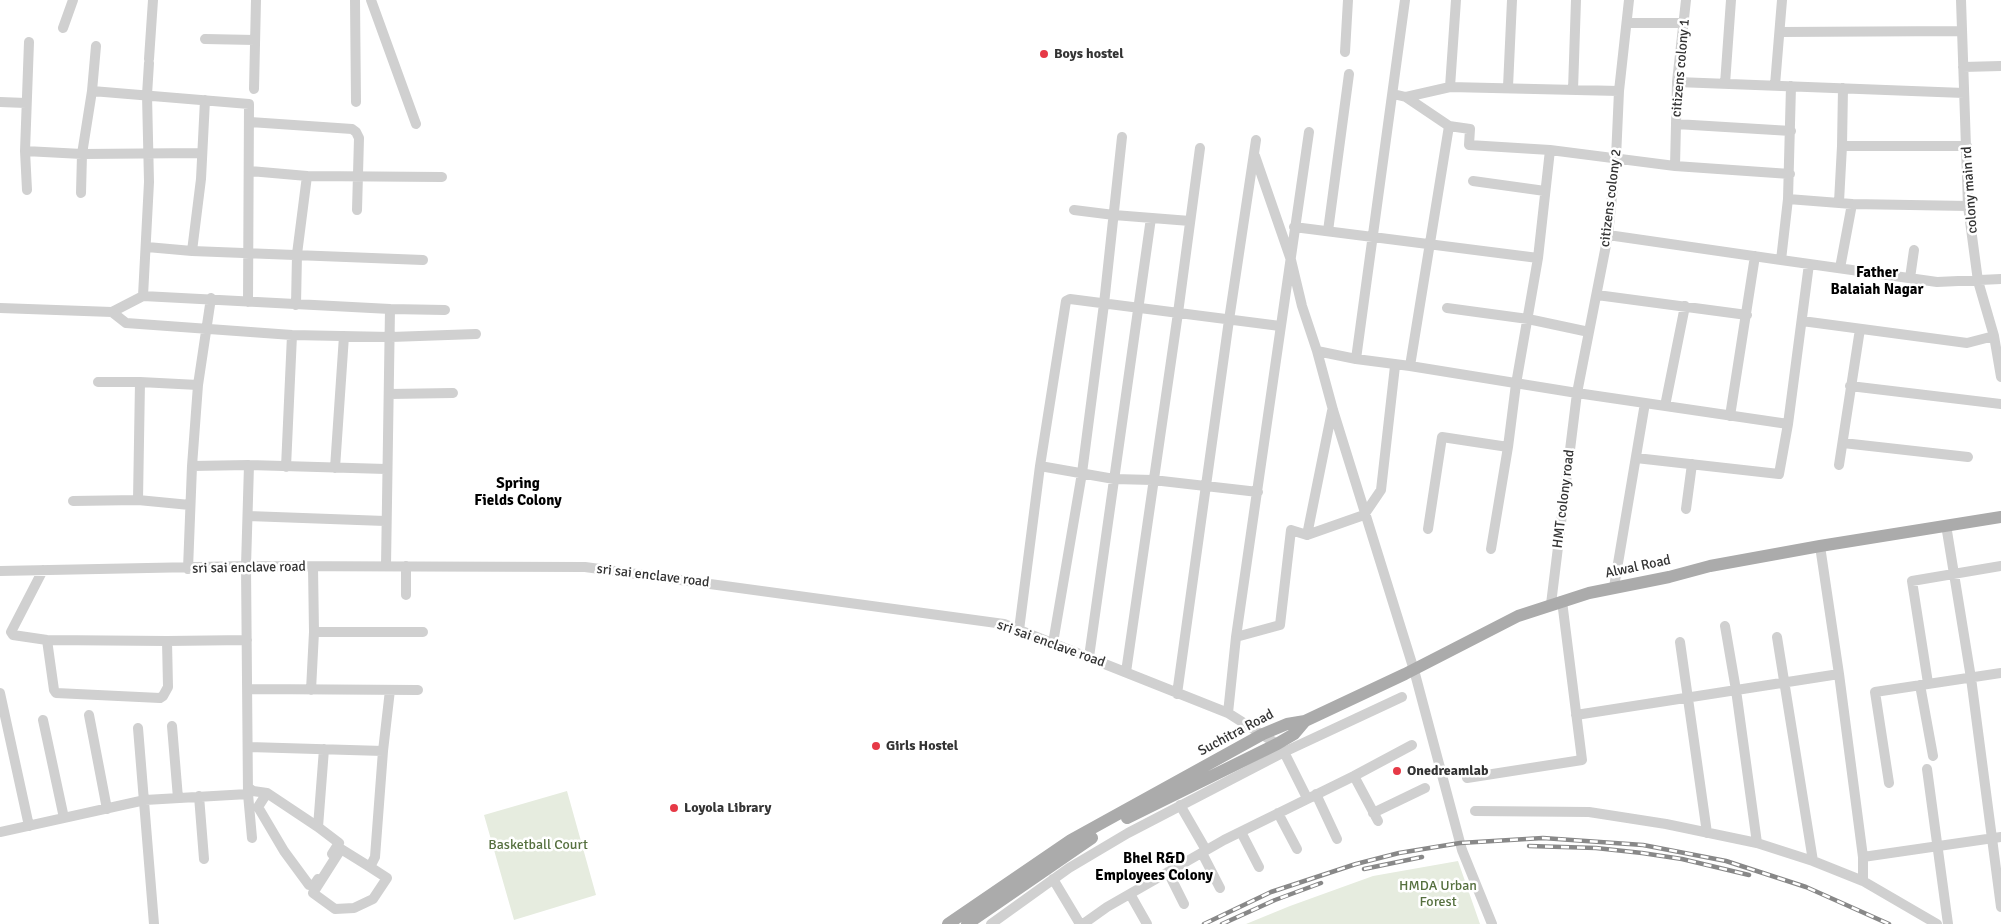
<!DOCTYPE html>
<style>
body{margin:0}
canvas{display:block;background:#fff}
</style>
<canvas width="2001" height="924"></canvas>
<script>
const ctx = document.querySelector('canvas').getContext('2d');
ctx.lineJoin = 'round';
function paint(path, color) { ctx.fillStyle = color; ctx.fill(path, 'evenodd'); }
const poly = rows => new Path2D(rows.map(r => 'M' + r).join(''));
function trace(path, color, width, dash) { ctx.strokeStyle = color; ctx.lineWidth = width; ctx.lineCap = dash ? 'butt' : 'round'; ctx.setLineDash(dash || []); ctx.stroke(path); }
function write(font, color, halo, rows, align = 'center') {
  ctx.font = font + ' Signika,sans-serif'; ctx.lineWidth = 5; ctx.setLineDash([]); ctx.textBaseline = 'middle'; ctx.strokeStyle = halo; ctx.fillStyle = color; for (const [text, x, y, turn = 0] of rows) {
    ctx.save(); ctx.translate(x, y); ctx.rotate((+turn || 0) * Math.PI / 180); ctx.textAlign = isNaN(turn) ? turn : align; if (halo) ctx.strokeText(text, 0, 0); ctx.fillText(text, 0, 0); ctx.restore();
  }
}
paint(poly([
 [567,791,596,895,514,920,484,815],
 [1458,861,1480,924,1246,924,1290,906,1373,876]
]), '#e6ecdf');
trace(poly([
 [355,0,356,102],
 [371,0,416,124],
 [1961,0,1968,206,1978,281,1994,336,2001,377],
 [1627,23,1685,23],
 [63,28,73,0],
 [1780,32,1962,31],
 [205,39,255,40],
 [1345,52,1348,0],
 [149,59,153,0],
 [1963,67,2001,66],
 [1677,82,1964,93],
 [1725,84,1731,0],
 [1775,85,1782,0],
 [1791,86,1788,199,1781,260,1937,282,2001,279],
 [1450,87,1456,0],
 [1508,87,1512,0],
 [254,89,256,0],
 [1573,90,1576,0],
 [92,91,96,46],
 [1393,94,1406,97,1449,126,1470,129,1469,145,1550,150,1675,166,1790,174],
 [1406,97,1450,87,1619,91],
 [0,102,26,103],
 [250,122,352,129,356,132,359,138,357,210],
 [1676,124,1791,131],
 [1842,146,1967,146],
 [25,151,82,154,202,153],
 [1255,156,1291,260,1302,306,1317,351,1333,410,1414,670,1462,850,1492,924],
 [1675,166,1677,82,1686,0],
 [250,171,307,176,442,177],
 [1473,181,1545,191],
 [27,190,25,151,29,42],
 [81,193,82,154,92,91,249,104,248,302],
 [1788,199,1852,204,1968,206],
 [1839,202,1842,146,1843,88],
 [1074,210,1114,215,1190,221],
 [1294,227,1538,258],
 [1328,231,1349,74],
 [1608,235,1781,260],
 [147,247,192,251,423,260],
 [192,251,201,179,205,100],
 [1840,268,1852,204],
 [1910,278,1914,250],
 [1597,295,1747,315],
 [143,296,149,182,147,95,149,63],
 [296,305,297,254,307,176],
 [0,308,112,312,143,296,390,309,386,566],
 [1447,308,1528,319,1589,332],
 [390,309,445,310],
 [112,312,126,323,292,335,391,337,476,334],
 [1802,321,1967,343,1994,336],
 [1317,351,1356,359,1410,366,1577,393,1788,424],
 [1356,359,1405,0],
 [1410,366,1449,126],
 [98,382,140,382],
 [1850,386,2001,404],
 [389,394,453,393],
 [1665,406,1685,306],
 [1730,416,1755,256],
 [1843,443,1968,457],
 [1636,458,1779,474,1788,424,1809,264],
 [249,465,246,566,248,794,252,838],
 [1839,465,1860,329],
 [192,466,249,465,386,469],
 [1040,466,1114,479,1153,480,1258,492],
 [286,467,292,335],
 [335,468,344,336],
 [138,500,140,382,198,385],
 [73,501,138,500,190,505],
 [1686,509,1692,464],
 [248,516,385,521],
 [1946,525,1971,678,2001,907],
 [1428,529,1442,437,1508,447],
 [1307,535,1332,411],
 [1491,549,1508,447,1516,384,1538,258,1550,150],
 [406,566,406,595],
 [188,569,192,466,198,385,211,298],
 [43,570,11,632,13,635,47,640,167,641,247,640],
 [0,571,246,566,585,567,1004,624,1228,713,1277,744,1284,752,1307,798],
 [1614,587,1645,403],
 [1551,604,1577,393,1608,235,1616,158,1619,91,1629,0],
 [1725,626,1736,690,1757,843],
 [1019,630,1040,466,1066,301,1070,299,1280,326],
 [314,632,423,632],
 [1236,637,1280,625,1291,530,1307,535,1364,515,1381,490,1395,366],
 [1777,637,1813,861],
 [47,640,54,690,56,693,160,698,163,696,168,687,167,641],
 [1680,642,1707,833],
 [1053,643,1082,473,1104,304,1122,137],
 [1089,657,1151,218],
 [1126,672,1178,313,1200,148],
 [1928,683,1912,581,2001,566],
 [1920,685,1933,756],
 [248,689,418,690],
 [311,690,314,632,313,567],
 [0,693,29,826],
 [1177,694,1229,320,1256,140],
 [1228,713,1236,637,1309,132],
 [89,715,107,809],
 [1576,715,1839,674],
 [43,720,64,818],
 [172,726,178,798],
 [138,728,154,924],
 [249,747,383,751],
 [1927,769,1948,924],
 [1354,776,1378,821],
 [1467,778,1582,760,1562,601],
 [1889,783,1875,692,2001,673],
 [249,788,253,791,267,793,318,827,339,843,332,854],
 [267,793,258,807,284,851,309,885,314,885,318,879],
 [1316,794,1337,839],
 [199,796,204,859],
 [1180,805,1206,850],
 [1475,811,1589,812,1666,824,1757,843,1813,861,1863,881,1863,857,1839,674,1820,546],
 [1278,813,1297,849],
 [1373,813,1425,788],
 [318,827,324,749],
 [0,832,145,800,248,794],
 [1241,832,1259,867],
 [1202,853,1220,888],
 [1863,857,2001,837],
 [370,867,387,878,373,899,354,908,335,909,313,893,341,849,370,867,375,857,383,751,390,690],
 [1168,872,1184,904],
 [1053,879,1080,924],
 [1863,881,1937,924],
 [1130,894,1147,924],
 [991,924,1069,868,1128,833,1284,752,1402,697],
 [1083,924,1107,907,1224,840,1354,776,1412,745]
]), '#d0d0d0', 10);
trace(poly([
 [1127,818,1277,744,1294,734,1305,721],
 [948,924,1071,840,1263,734,1287,724,1305,721,1405,674,1518,616,1589,593,1669,577,1710,566,1820,546,2001,517],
 [967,924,1092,838]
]), '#ababab', 12);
const rail = poly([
 [1529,846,1596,848,1642,853,1682,859,1749,875],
 [1364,869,1422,857],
 [1204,924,1271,892,1356,864,1399,853,1460,843,1543,838,1643,845,1726,861,1806,887,1889,924],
 [1222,924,1275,900,1321,883]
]);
trace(rail, '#888', 4.5);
trace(rail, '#fff', 2.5, [8]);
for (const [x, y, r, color] of [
 [1044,54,5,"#e63946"],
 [876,746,5,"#e63946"],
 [1397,771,5,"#e63946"],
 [674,808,5,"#e63946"]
]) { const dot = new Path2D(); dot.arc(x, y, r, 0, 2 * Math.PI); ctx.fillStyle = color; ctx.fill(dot); trace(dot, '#fff', 2); }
write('bold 14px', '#333', '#fff', [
 ["Boys hostel",1054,54],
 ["Girls Hostel",886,746],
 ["Onedreamlab",1407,771],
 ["Loyola Library",684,808]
], 'left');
write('14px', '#333', '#fff', [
 ["citizens colony 1",1681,68,-85],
 ["colony main rd",1970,190,-94],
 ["citizens colony 2",1611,198,-83],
 ["HMT colony road",1564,499,-83],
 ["Alwal Road",1638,567,-12],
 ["sri sai enclave road",249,568,-1],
 ["sri sai enclave road",653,576,7],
 ["sri sai enclave road",1051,644,20],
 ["Suchitra Road",1236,733,-28]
]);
write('14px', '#56703f', '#fff', [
 ["Basketball Court",538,845],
 ["HMDA Urban",1438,886],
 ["Forest",1438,902]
]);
write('bold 15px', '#000', '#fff', [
 ["Father",1877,273],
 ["Balaiah Nagar",1877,290],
 ["Spring",518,484],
 ["Fields Colony",518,501],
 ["Bhel R&D",1154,859],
 ["Employees Colony",1154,876]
]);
</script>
